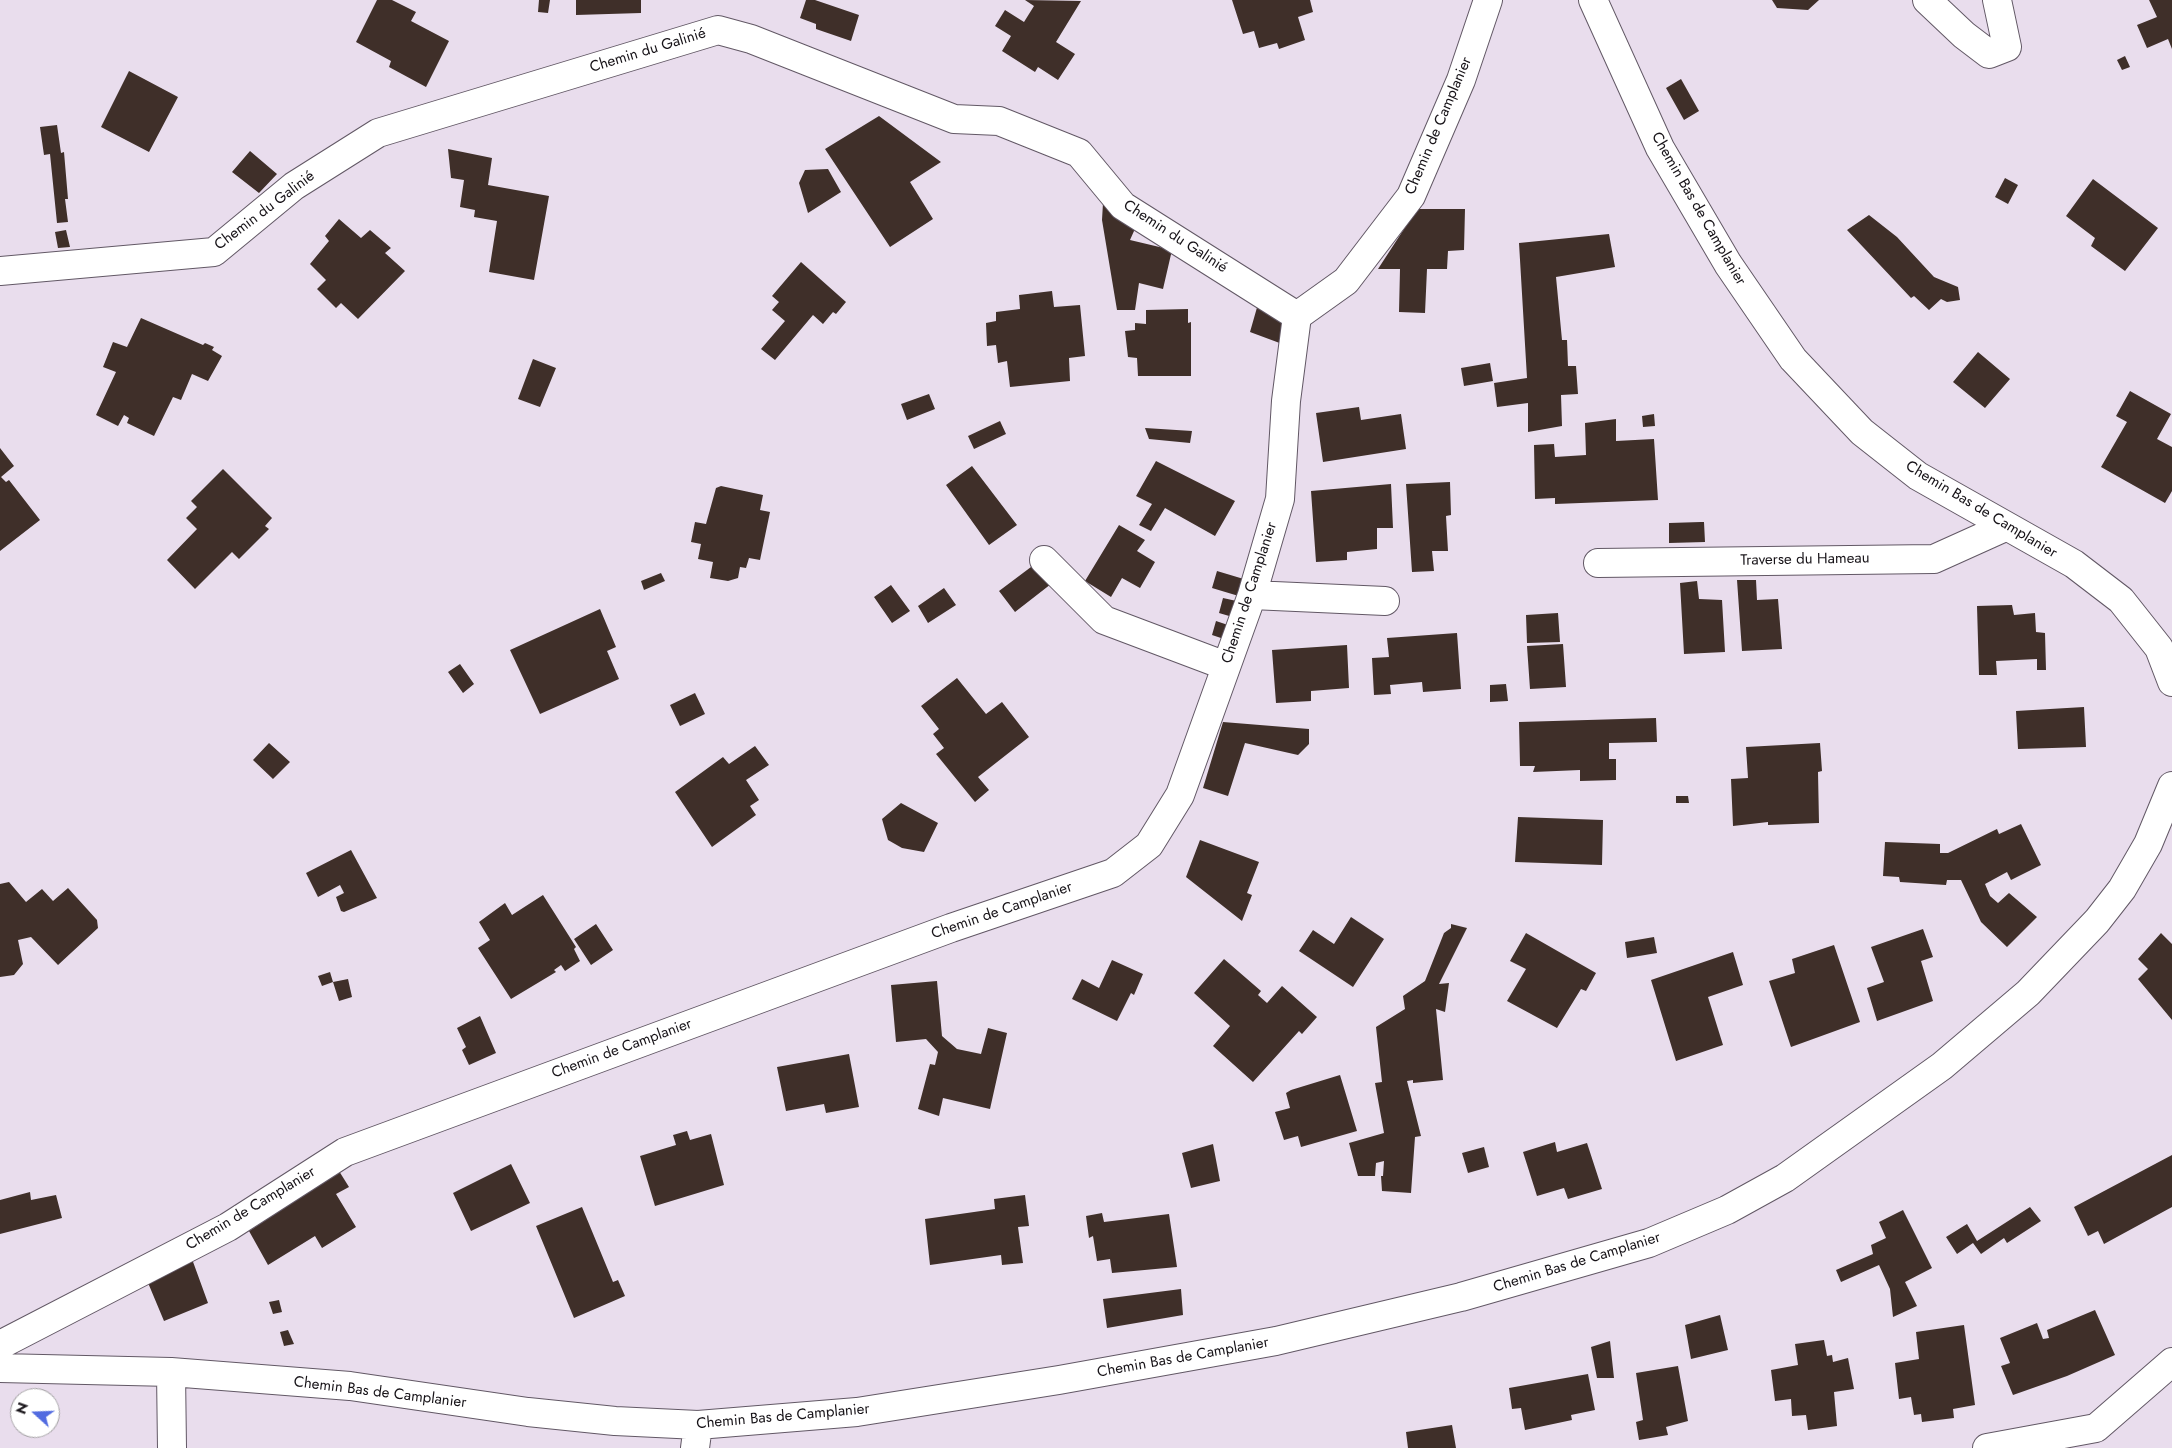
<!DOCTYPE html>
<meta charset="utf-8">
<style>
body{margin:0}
#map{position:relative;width:2172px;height:1448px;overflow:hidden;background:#e9dded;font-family:Jost,sans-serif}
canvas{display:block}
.north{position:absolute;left:10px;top:1388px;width:50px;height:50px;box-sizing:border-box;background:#fff;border:1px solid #a2a0a2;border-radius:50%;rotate:290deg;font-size:14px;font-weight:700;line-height:20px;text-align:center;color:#161217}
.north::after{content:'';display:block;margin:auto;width:18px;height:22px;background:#526be0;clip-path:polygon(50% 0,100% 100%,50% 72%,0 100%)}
</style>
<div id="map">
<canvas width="2172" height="1448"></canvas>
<div class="north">N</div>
</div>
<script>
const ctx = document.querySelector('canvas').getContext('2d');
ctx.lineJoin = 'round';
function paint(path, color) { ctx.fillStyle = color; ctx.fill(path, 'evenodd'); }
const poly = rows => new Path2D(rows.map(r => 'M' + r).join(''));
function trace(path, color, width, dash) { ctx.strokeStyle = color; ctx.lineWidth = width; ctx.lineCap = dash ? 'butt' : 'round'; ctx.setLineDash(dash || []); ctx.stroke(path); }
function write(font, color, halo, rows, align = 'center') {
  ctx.font = font + ' Jost,sans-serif'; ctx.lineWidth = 5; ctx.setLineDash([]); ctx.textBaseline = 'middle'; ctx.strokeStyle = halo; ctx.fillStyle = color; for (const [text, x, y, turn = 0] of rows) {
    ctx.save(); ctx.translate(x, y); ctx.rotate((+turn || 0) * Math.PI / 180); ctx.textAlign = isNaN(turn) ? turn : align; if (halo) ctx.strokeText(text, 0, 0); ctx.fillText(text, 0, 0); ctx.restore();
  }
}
paint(poly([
 [377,0,392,0,416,12,411,21,449,41,426,87,389,67,391,61,356,42],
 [539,0,550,0,548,13,538,12],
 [576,0,641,0,641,13,576,15],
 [806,0,815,0,859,15,851,41,816,29,816,24,800,18],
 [1025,0,1081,1,1056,42,1075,54,1058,80,1038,67,1035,72,1002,51,1011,36,995,26,1005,10,1024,22,1034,6],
 [1232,0,1310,0,1313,12,1298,17,1305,40,1279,49,1277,43,1259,48,1254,31,1243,34],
 [1772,0,1819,0,1808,10,1777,8],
 [2149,0,2172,0,2172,49,2168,39,2147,48,2137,25,2157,17],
 [2125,56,2130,67,2122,70,2117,60],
 [129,71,178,97,149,152,101,127],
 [1681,79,1699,111,1684,120,1666,88],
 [879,116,941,162,910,182,933,219,890,247,825,149],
 [57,125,61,153,64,152,68,199,65,199,68,222,57,223,50,154,44,155,40,127],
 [448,149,492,158,488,185,549,196,534,280,489,272,497,221,474,217,475,210,460,207,464,180,451,178],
 [250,151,277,174,259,193,232,172],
 [828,169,841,192,808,213,799,183,805,170],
 [2005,178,2018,185,2008,204,1995,197],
 [2093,179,2158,228,2125,271,2091,246,2095,238,2066,216],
 [1103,203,1138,222,1130,240,1172,250,1163,289,1139,283,1135,310,1117,310,1102,220],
 [1417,209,1465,209,1464,250,1448,251,1447,269,1427,269,1425,313,1399,312,1400,269,1378,269],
 [1869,215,1897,237,1934,277,1958,287,1960,300,1947,302,1941,299,1929,310,1914,296,1911,298,1847,230],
 [339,219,361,238,370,230,391,248,385,253,405,271,358,319,341,303,336,308,317,289,326,280,310,264,329,241,325,236],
 [66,230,70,247,58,248,55,232],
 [1609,234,1615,267,1556,277,1562,340,1567,340,1568,366,1576,366,1578,394,1561,395,1562,426,1528,432,1528,403,1497,407,1494,383,1527,378,1519,243],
 [801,262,846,302,836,314,833,312,823,324,813,315,775,360,761,349,785,321,772,310,779,302,772,296],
 [1052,291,1054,307,1080,305,1085,356,1069,358,1070,381,1010,387,1007,361,998,363,996,345,987,346,986,323,996,321,996,312,1020,309,1019,295],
 [1258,304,1288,324,1285,345,1250,332],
 [1188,309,1188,323,1191,322,1191,376,1138,376,1137,358,1128,357,1125,331,1135,330,1135,323,1146,324,1146,310],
 [141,318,203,345,205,343,214,347,212,350,222,356,208,381,192,374,181,400,173,397,154,436,127,423,129,418,124,415,118,426,96,415,116,372,103,367,113,342,127,347],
 [1978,352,2010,379,1985,408,1953,382],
 [533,359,556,368,540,407,518,399],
 [1490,363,1493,381,1464,386,1461,368],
 [2130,391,2171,414,2157,439,2172,447,2172,491,2165,503,2101,467,2127,422,2116,416],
 [929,394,935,409,907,420,901,404],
 [1359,407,1361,420,1401,414,1406,449,1323,462,1316,413],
 [1654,414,1655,426,1643,427,1642,416],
 [1616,419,1616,441,1654,439,1658,500,1555,504,1555,498,1535,499,1534,445,1554,444,1555,457,1586,455,1585,423],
 [1000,421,1006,434,974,449,968,436],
 [1145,428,1192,431,1190,443,1149,439],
 [0,448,14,466,1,477,6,482,9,480,40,520,0,551],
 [1156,461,1235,501,1215,536,1165,508,1151,531,1139,525,1152,504,1136,496],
 [972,466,1017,525,989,545,946,485],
 [223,469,272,518,265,526,269,529,239,559,232,552,195,589,167,560,197,529,186,518,197,507,191,501],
 [1450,482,1451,515,1446,516,1448,551,1432,551,1434,571,1412,572,1406,484],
 [1391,484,1393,528,1377,528,1377,549,1347,552,1347,560,1316,562,1311,491],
 [721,486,763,495,760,510,770,512,760,560,749,558,746,568,740,567,738,578,728,581,710,578,713,562,698,559,701,544,691,542,695,522,706,524,716,488],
 [1701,522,1704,522,1705,542,1669,543,1669,523],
 [1119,525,1145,540,1137,551,1155,562,1140,588,1122,578,1111,597,1085,581],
 [1035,564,1051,584,1015,612,999,591],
 [1217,571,1247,580,1242,597,1212,588],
 [661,573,665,581,644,590,641,581],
 [1737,580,1756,580,1757,600,1778,599,1782,649,1742,651],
 [1697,581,1699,599,1722,600,1725,652,1684,654,1680,583],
 [891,585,910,611,892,623,874,597],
 [944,588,956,605,928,623,918,606],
 [1223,598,1241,602,1236,618,1219,613],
 [2012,605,2014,615,2035,613,2036,632,2045,633,2046,670,2037,670,2037,659,1996,661,1997,675,1979,675,1977,606],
 [600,609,616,647,607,651,619,679,540,714,510,650],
 [1558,613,1560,642,1527,643,1526,615],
 [1216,621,1231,626,1224,639,1212,635],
 [1457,633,1461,689,1423,692,1422,682,1390,685,1391,694,1374,695,1372,658,1389,657,1387,638],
 [1563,644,1566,687,1530,689,1527,646],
 [1347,645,1349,688,1311,691,1311,701,1276,703,1272,650],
 [460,664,474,684,463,693,448,672],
 [957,678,986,714,1002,702,1029,737,978,777,989,790,975,802,936,754,944,748,933,734,939,729,921,706],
 [1506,684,1508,701,1490,702,1490,685],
 [695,693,705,714,680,726,670,705],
 [2084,707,2086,747,2018,749,2016,711],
 [1656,718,1657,742,1609,743,1609,759,1616,759,1616,780,1580,781,1580,770,1533,772,1535,766,1520,766,1519,722],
 [1223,722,1309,729,1309,744,1298,755,1245,743,1228,796,1203,788],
 [269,743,290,762,273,779,253,760],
 [1820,743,1822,771,1818,772,1819,823,1768,825,1768,822,1733,826,1731,779,1748,778,1746,747],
 [755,746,769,765,746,780,759,800,750,806,756,815,712,847,675,792,723,757,729,764],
 [1676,796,1688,796,1689,803,1676,803],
 [901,803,938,823,924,852,902,848,888,840,882,819],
 [1518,817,1603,820,1602,865,1515,862],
 [2021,824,2041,865,2011,880,2007,872,1985,884,1990,896,1998,903,2009,893,2037,917,2007,947,1981,922,1961,880,1947,880,1946,885,1900,882,1899,877,1883,876,1885,842,1940,844,1940,853,1948,853,1997,829,1999,834],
 [1200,840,1259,862,1247,893,1252,895,1242,921,1186,877],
 [351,850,377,898,344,912,341,911,336,897,344,893,340,885,318,897,306,873],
 [9,882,26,902,42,889,53,901,68,888,97,920,98,928,58,965,31,937,18,940,23,964,14,975,0,977,0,884],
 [543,895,576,947,574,949,580,961,565,971,561,965,554,970,556,972,511,999,478,948,490,940,479,922,505,903,512,915],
 [1351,917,1384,939,1353,987,1299,951,1313,930,1334,944],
 [596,924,613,950,591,965,574,939],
 [1451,924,1467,928,1439,984,1449,983,1445,1012,1436,1009,1443,1080,1413,1083,1413,1080,1407,1081,1421,1136,1415,1137,1411,1193,1382,1191,1381,1176,1383,1176,1384,1161,1376,1163,1375,1176,1358,1176,1349,1143,1384,1133,1375,1083,1382,1082,1376,1027,1405,1009,1403,996,1425,981,1444,933,1451,928],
 [1923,929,1933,957,1921,961,1933,1001,1877,1021,1867,988,1884,982,1871,947],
 [1526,933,1596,973,1586,991,1581,989,1557,1028,1507,1001,1526,969,1510,961],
 [2161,933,2172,944,2172,1020,2138,979,2148,969,2138,959],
 [1654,937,1657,953,1627,958,1625,942],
 [1834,945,1860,1022,1791,1047,1769,981,1795,973,1792,959],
 [1733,952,1743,985,1708,997,1723,1045,1676,1061,1651,980],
 [1224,959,1261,991,1258,995,1267,1003,1282,986,1317,1017,1302,1034,1299,1031,1253,1082,1213,1046,1230,1026,1194,993],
 [1112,960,1143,974,1134,995,1131,993,1117,1021,1072,999,1082,979,1099,988],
 [330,972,333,982,322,986,318,976],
 [348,979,352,997,339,1001,333,982],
 [937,981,942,1036,957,1049,981,1054,988,1028,1007,1033,990,1109,943,1098,939,1116,918,1109,930,1064,935,1065,938,1052,926,1039,896,1042,891,985],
 [480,1016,496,1053,469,1065,462,1050,466,1047,457,1028],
 [849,1054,859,1107,826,1113,824,1104,786,1111,777,1067],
 [1340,1075,1357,1131,1301,1147,1298,1136,1284,1140,1275,1112,1290,1108,1286,1093,1291,1090],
 [687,1131,690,1140,711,1134,724,1185,655,1206,640,1156,676,1145,673,1135],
 [1555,1142,1557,1152,1587,1143,1602,1189,1568,1199,1564,1188,1537,1196,1523,1152],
 [1213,1144,1220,1181,1191,1188,1182,1153],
 [1484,1147,1489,1167,1468,1173,1462,1153],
 [2172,1155,2172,1207,2104,1244,2098,1231,2088,1236,2074,1207],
 [511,1164,530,1203,471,1231,453,1193],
 [339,1171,349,1187,336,1194,356,1227,322,1248,315,1236,268,1265,249,1231],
 [30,1192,31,1200,56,1195,62,1218,0,1234,0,1200],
 [1025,1195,1029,1226,1018,1227,1023,1263,1002,1265,1001,1255,930,1265,925,1219,995,1209,994,1199],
 [582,1207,613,1282,618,1280,625,1296,574,1318,536,1226],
 [2030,1207,2041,1221,2007,1243,2004,1238,1981,1254,1973,1243,1957,1254,1946,1237,1967,1224,1977,1241],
 [1903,1210,1932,1268,1905,1282,1917,1306,1893,1317,1890,1289,1879,1265,1841,1282,1836,1270,1873,1254,1871,1245,1886,1238,1879,1222],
 [1102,1213,1104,1222,1169,1214,1177,1267,1112,1273,1110,1259,1097,1261,1093,1236,1089,1238,1086,1216],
 [192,1259,208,1303,164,1321,146,1278],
 [1181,1289,1183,1315,1107,1328,1103,1299],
 [279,1300,282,1312,273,1314,269,1302],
 [2095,1310,2115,1355,2067,1376,2013,1395,2001,1366,2010,1363,2000,1338,2037,1323,2043,1339,2049,1338,2047,1330],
 [1720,1315,1728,1350,1691,1359,1685,1325],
 [1964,1325,1975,1405,1953,1409,1954,1418,1922,1422,1921,1414,1914,1415,1911,1397,1899,1399,1895,1363,1919,1359,1916,1332],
 [288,1330,294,1344,284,1346,280,1332],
 [1824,1340,1827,1356,1832,1355,1833,1362,1848,1358,1854,1389,1834,1392,1837,1426,1808,1430,1806,1415,1792,1416,1791,1399,1775,1401,1771,1370,1798,1365,1795,1344],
 [1610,1341,1614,1378,1597,1378,1591,1347],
 [1678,1366,1688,1421,1666,1427,1668,1435,1639,1440,1636,1422,1643,1420,1636,1373],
 [1588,1374,1595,1410,1571,1415,1572,1420,1525,1430,1521,1408,1512,1409,1509,1388],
 [1452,1425,1456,1448,1408,1448,1406,1432]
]), '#3f2f29');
const street = poly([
 [1593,0,1660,148,1728,264,1793,359,1862,432,1918,476,2074,564,2121,600,2159,648,2172,682],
 [1927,0,1964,35,1989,54,2007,47,1997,0],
 [0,271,214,252,294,186,378,133,718,30,751,39,954,119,999,121,1079,153,1123,206,1297,316],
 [1044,560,1104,620,1226,666],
 [1598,563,1934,559,2005,527],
 [1252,595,1385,601],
 [0,1345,228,1227,345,1152,951,928,1113,873,1149,845,1180,795,1252,595,1280,499,1286,401,1297,316,1346,281,1411,196,1461,80,1488,0],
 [0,1368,171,1372,350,1386,528,1412,615,1421,698,1425,857,1412,1059,1380,1276,1341,1461,1297,1649,1243,1727,1210,1785,1178,1942,1066,2028,993,2097,921,2122,889,2148,844,2172,786],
 [171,1372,172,1448],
 [695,1448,698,1425],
 [1987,1448,2096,1428,2172,1362]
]);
trace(street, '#625865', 30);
trace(street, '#fff', 28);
write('15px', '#161217', '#fff', [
 ["Chemin du Galinié",648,51,-17],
 ["Chemin de Camplanier",1439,126,-67],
 ["Chemin Bas de Camplanier",1698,209,60],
 ["Chemin du Galinié",265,211,-37],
 ["Chemin du Galinié",1175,237,33],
 ["Chemin Bas de Camplanier",1981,510,31],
 ["Traverse du Hameau",1805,560,-1],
 ["Chemin de Camplanier",1250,593,-72],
 ["Chemin de Camplanier",1002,911,-19],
 ["Chemin de Camplanier",622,1049,-20],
 ["Chemin de Camplanier",251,1209,-31],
 ["Chemin Bas de Camplanier",1577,1263,-17],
 ["Chemin Bas de Camplanier",1183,1358,-10],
 ["Chemin Bas de Camplanier",380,1393,7],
 ["Chemin Bas de Camplanier",783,1417,-5]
]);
</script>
